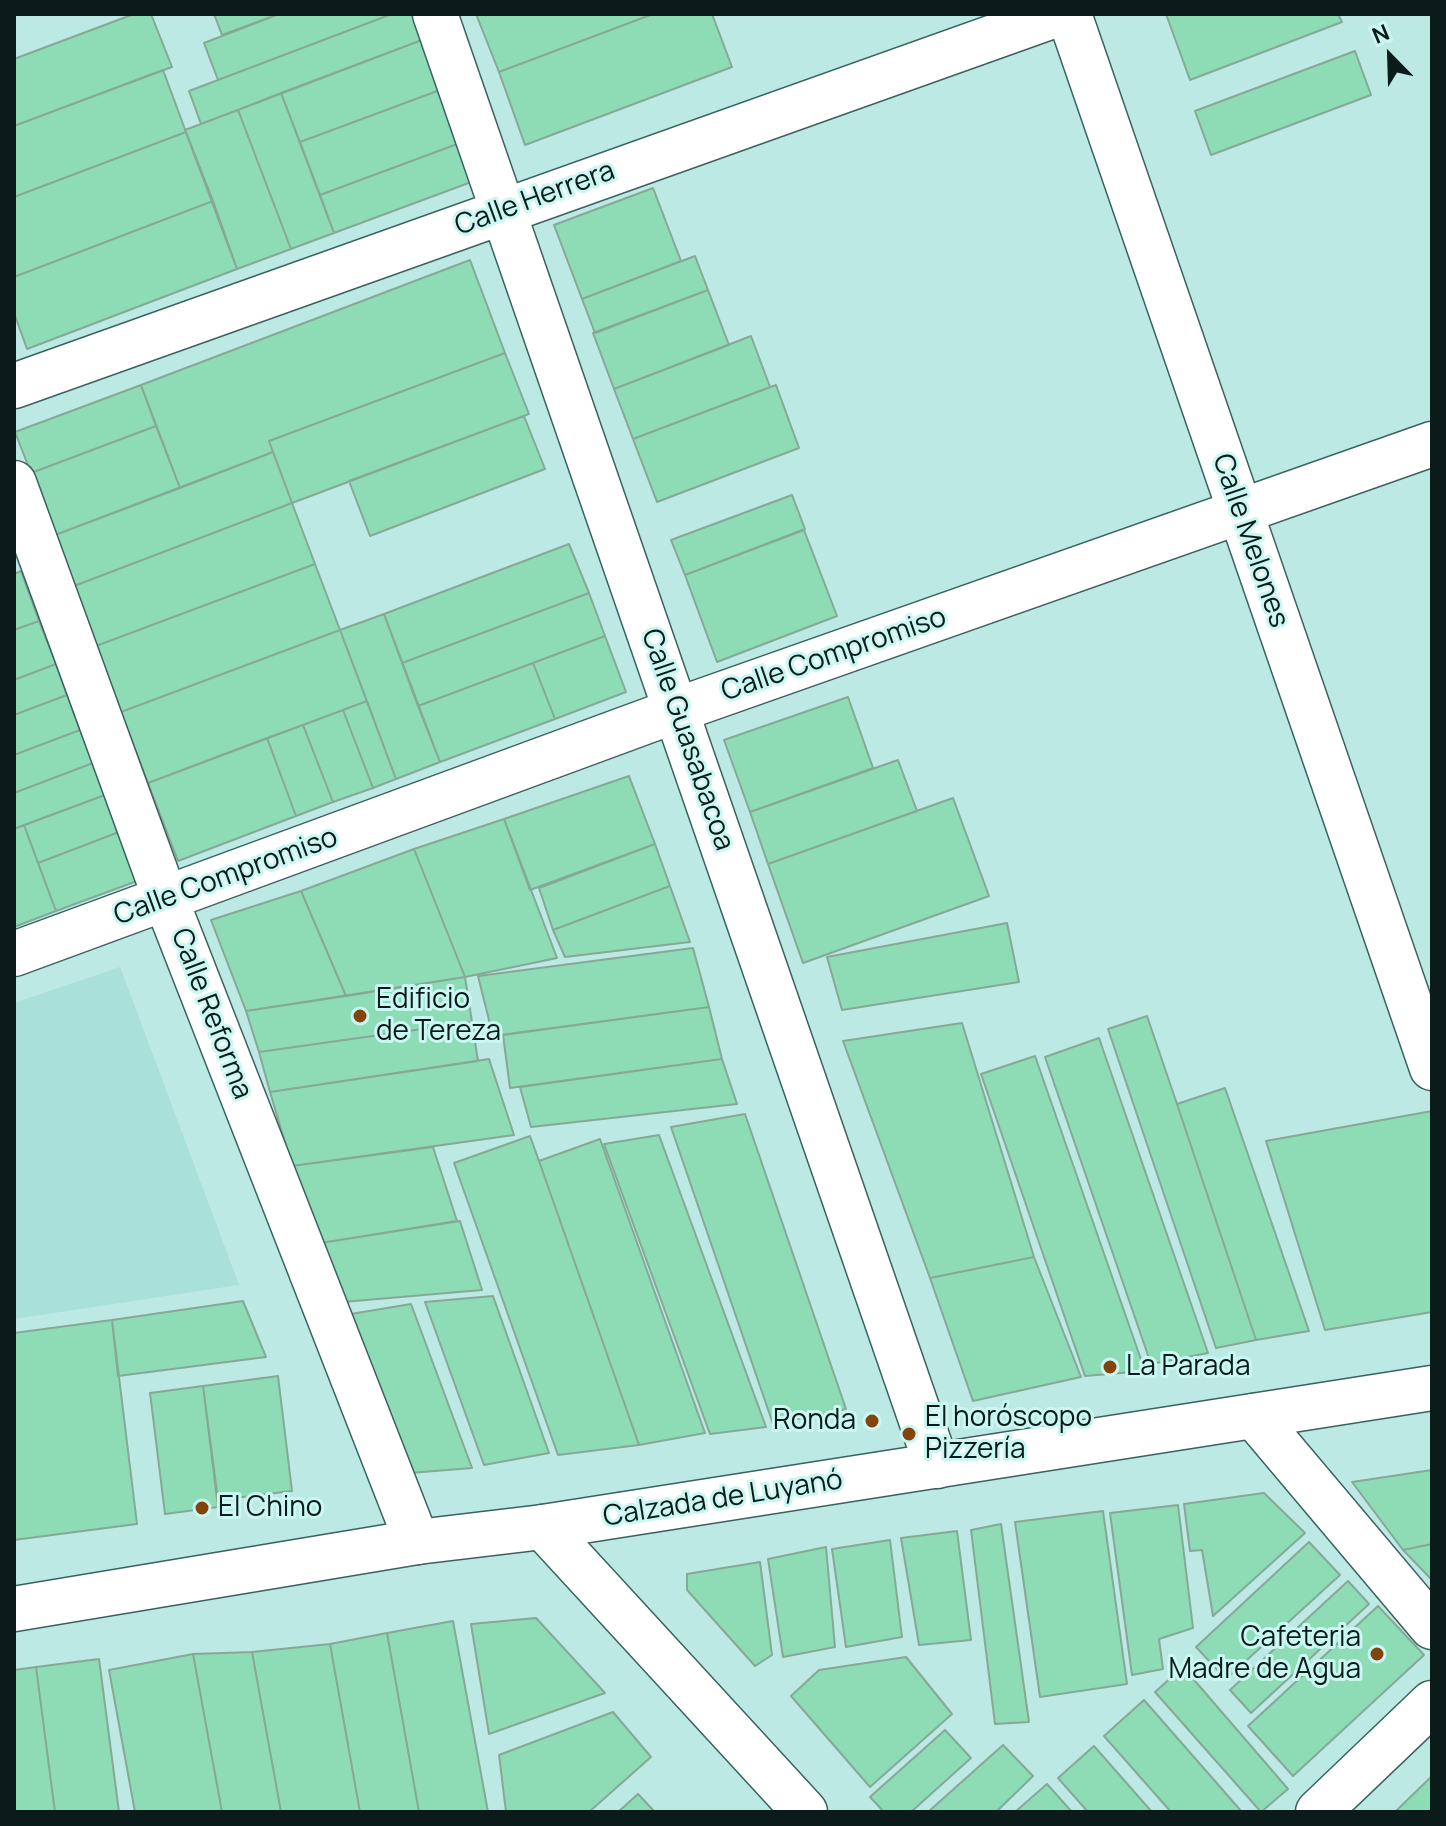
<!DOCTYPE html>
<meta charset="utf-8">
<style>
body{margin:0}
#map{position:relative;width:1446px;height:1826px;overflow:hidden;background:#bde9e5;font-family:Manrope,sans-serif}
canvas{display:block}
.frame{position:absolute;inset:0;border:16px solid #0a1b1a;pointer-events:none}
.north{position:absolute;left:1350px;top:16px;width:80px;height:80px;-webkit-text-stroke:6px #caf7f2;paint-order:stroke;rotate:337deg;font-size:22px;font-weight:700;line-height:32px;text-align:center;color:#0a1b1a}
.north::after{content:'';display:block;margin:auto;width:28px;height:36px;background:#0a1b1a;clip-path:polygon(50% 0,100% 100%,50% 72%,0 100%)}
</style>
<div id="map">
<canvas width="1446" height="1826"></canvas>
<div class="frame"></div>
<div class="north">N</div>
</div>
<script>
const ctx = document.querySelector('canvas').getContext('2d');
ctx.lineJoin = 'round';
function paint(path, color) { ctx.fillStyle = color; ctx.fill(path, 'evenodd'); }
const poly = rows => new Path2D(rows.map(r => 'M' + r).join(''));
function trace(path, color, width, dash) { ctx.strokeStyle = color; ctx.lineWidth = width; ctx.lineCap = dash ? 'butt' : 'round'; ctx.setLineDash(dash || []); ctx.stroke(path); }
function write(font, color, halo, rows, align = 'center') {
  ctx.font = font + ' Manrope,sans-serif'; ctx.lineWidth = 6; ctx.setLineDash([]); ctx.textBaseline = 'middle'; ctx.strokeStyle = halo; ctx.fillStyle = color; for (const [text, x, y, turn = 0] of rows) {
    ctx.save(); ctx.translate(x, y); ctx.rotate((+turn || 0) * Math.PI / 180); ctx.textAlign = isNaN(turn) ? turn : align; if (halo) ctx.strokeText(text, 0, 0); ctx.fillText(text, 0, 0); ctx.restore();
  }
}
paint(poly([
 [120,967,239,1285,14,1319,14,1003]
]), '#a9e0da');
const building = poly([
 [134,14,151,14,172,67,14,126,14,59,134,14],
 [214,14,279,14,222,35,214,14],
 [279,14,392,14,218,80,204,43,279,14],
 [392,14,412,14,422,40,201,124,189,91,392,14],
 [476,14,653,14,499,72,476,14],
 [653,14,712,14,732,67,525,145,499,72,653,14],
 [1166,14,1338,14,1342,22,1190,80,1166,14],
 [422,40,440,90,300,142,281,93,422,40],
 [1355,51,1371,95,1211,155,1195,111,1355,51],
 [163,70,186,132,14,197,14,126,163,70],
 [440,90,460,143,320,195,300,142,440,90],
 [281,93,334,233,291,249,238,110,281,93],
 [238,110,291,249,237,269,185,130,238,110],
 [186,132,213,201,14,277,14,197,186,132],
 [460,143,474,181,334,233,320,195,460,143],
 [653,188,681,261,582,299,554,225,653,188],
 [213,201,237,269,27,349,14,313,14,277,213,201],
 [695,256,708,290,595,333,582,299,695,256],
 [470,260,505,353,269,441,273,452,180,488,141,385,470,260],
 [708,290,729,345,614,389,593,333,708,290],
 [751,336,770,387,633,439,614,389,751,336],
 [505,353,529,414,292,503,269,441,505,353],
 [141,385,156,426,31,473,15,432,141,385],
 [776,385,799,448,657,502,633,439,776,385],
 [524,416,545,469,370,536,349,481,524,416],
 [156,426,180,488,55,535,31,473,156,426],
 [273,452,292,503,74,586,55,535,273,452],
 [792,495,805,529,685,575,671,540,792,495],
 [292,503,315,564,96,646,74,586,292,503],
 [804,530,837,616,717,662,685,575,804,530],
 [569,544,589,593,402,663,384,614,569,544],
 [315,564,340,630,121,712,96,646,315,564],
 [21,571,39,621,14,630,14,574,21,571],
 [589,593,605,636,418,706,402,663,589,593],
 [384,614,440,762,396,779,340,630,384,614],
 [39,621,56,664,14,680,14,630,39,621],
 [340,630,367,701,148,783,121,712,340,630],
 [605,636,626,692,555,719,533,663,605,636],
 [533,663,555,719,440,762,418,706,533,663],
 [56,664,67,695,14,715,14,680,56,664],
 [67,695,80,730,14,755,14,715,67,695],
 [848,697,873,768,750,812,724,740,848,697],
 [367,701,396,779,373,788,343,710,367,701],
 [343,710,373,788,333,802,303,725,343,710],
 [303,725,333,802,296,816,267,738,303,725],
 [80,730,93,763,14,793,14,755,80,730],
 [267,738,296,816,178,861,148,783,267,738],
 [898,760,917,811,768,864,750,812,898,760],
 [93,763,105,795,14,829,14,793,93,763],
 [629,776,655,844,530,890,504,819,629,776],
 [105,795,119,832,38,863,24,825,105,795],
 [953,798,989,896,803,963,768,864,953,798],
 [504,819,557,958,465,977,414,849,504,819],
 [24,825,56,911,14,927,14,829,24,825],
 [119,832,137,881,56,911,38,863,119,832],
 [655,844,670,886,553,930,539,888,655,844],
 [414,849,465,977,346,996,301,891,414,849],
 [670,886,690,942,565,957,553,930,670,886],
 [301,891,346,996,246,1011,211,920,301,891],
 [1007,923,1019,982,842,1010,827,957,1007,923],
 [693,948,709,1007,493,1036,478,976,693,948],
 [465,977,472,1022,259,1052,246,1011,465,977],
 [709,1007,722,1059,510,1088,503,1035,709,1007],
 [1147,1016,1177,1104,1256,1340,1216,1348,1108,1029,1147,1016],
 [472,1022,478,1061,270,1092,259,1052,472,1022],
 [962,1023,1034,1257,930,1278,843,1041,962,1023],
 [1099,1038,1208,1353,1151,1364,1045,1057,1099,1038],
 [1035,1056,1145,1371,1085,1376,981,1074,1035,1056],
 [489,1059,514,1135,292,1166,270,1092,489,1059],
 [722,1059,737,1104,531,1127,520,1087,722,1059],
 [1225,1088,1309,1331,1256,1340,1177,1104,1225,1088],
 [1432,1111,1432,1312,1325,1330,1266,1141,1432,1111],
 [745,1114,846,1409,773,1424,671,1127,745,1114],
 [659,1135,766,1427,710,1434,604,1144,659,1135],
 [530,1136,539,1161,639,1445,558,1455,454,1163,530,1136],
 [600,1139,705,1433,639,1445,539,1161,600,1139],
 [433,1147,457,1221,321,1243,292,1166,433,1147],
 [460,1221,482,1290,343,1302,321,1243,460,1221],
 [1034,1257,1081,1377,973,1401,930,1278,1034,1257],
 [493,1296,549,1453,484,1465,425,1302,493,1296],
 [243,1301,266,1357,118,1376,112,1320,243,1301],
 [411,1304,472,1468,410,1473,351,1314,411,1304],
 [112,1320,137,1524,14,1540,14,1333,112,1320],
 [278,1376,292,1491,218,1500,203,1386,278,1376],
 [203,1386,218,1507,165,1514,150,1393,203,1386],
 [1432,1470,1432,1544,1403,1550,1352,1482,1432,1470],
 [1264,1493,1305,1533,1213,1616,1202,1550,1190,1551,1184,1504,1264,1493],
 [1178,1505,1193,1628,1159,1639,1163,1669,1132,1675,1110,1513,1178,1505],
 [1103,1511,1127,1684,1040,1697,1015,1522,1103,1511],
 [1001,1524,1029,1722,995,1724,971,1530,1001,1524],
 [957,1531,971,1640,919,1645,901,1538,957,1531],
 [890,1540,902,1637,846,1647,832,1549,890,1540],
 [1309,1542,1340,1575,1226,1679,1196,1647,1309,1542],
 [1432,1544,1432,1580,1403,1550,1432,1544],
 [826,1547,835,1647,783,1657,768,1559,826,1547],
 [760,1562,772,1655,755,1666,687,1590,687,1574,760,1562],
 [1348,1581,1369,1604,1251,1713,1230,1690,1348,1581],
 [1378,1606,1424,1655,1293,1776,1248,1726,1378,1606],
 [536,1618,605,1693,489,1734,471,1624,536,1618],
 [453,1621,488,1812,419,1812,387,1633,453,1621],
 [387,1633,419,1812,360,1812,330,1644,387,1633],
 [330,1644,360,1812,281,1812,252,1652,330,1644],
 [252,1652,281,1812,222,1812,193,1654,252,1652],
 [193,1654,222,1812,135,1812,109,1670,193,1654],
 [906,1657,952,1714,870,1787,791,1696,819,1670,906,1657],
 [99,1659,119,1812,55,1812,36,1667,99,1659],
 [36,1667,55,1812,14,1812,14,1670,36,1667],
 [1183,1667,1288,1789,1261,1812,1155,1692,1183,1667],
 [1144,1700,1242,1812,1171,1812,1104,1736,1144,1700],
 [613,1712,651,1757,589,1812,506,1812,499,1755,613,1712],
 [945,1730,971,1758,911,1812,884,1812,870,1797,945,1730],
 [1003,1745,1033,1776,996,1812,928,1812,1003,1745],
 [1094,1746,1152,1812,1088,1812,1058,1778,1094,1746],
 [1432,1776,1432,1812,1395,1812,1432,1776],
 [1047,1784,1072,1812,1015,1812,1047,1784],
 [638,1794,655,1812,618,1812,638,1794]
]);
paint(building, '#8ddcb6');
trace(building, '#86a896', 2);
const minor = poly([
 [435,14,937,1466],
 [1069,14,1432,1068],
 [14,386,1058,14],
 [14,483,166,900,417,1542],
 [14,954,677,710,1432,444],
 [1254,1416,1432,1627],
 [543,1527,805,1812],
 [1318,1812,1432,1703]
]);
const major = poly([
 [14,1609,417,1542,543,1527,1432,1388]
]);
trace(minor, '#3a625f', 47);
trace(major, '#3a625f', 47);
trace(minor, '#fff', 44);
trace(major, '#fff', 44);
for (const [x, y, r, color] of [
 [360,1016,8,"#834409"],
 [1110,1367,8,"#834409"],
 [872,1421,8,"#834409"],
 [909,1434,8,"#834409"],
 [202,1508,8,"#834409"],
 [1377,1654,8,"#834409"]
]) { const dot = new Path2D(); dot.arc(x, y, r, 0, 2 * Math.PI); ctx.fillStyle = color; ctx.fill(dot); trace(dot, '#caf7f2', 3); }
write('28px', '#0a1b1a', '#caf7f2', [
 ["Calle Herrera",535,199,-20],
 ["Calle Melones",1250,541,71],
 ["Calle Compromiso",834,655,-19],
 ["Calle Guasabacoa",687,740,71],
 ["Calle Compromiso",226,877,-20],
 ["Calle Reforma",211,1014,69],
 ["Calzada de Luyanó",723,1499,-9]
]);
write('28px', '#0a1b1a', '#caf7f2', [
 ["Edificio",376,1000],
 ["de Tereza",376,1032],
 ["La Parada",1126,1367],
 ["El horóscopo",925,1418],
 ["Pizzería",925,1450],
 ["Ronda",856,1421,"right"],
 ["El Chino",218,1508],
 ["Cafeteria",1361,1638,"right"],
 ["Madre de Agua",1361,1670,"right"]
], 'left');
</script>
